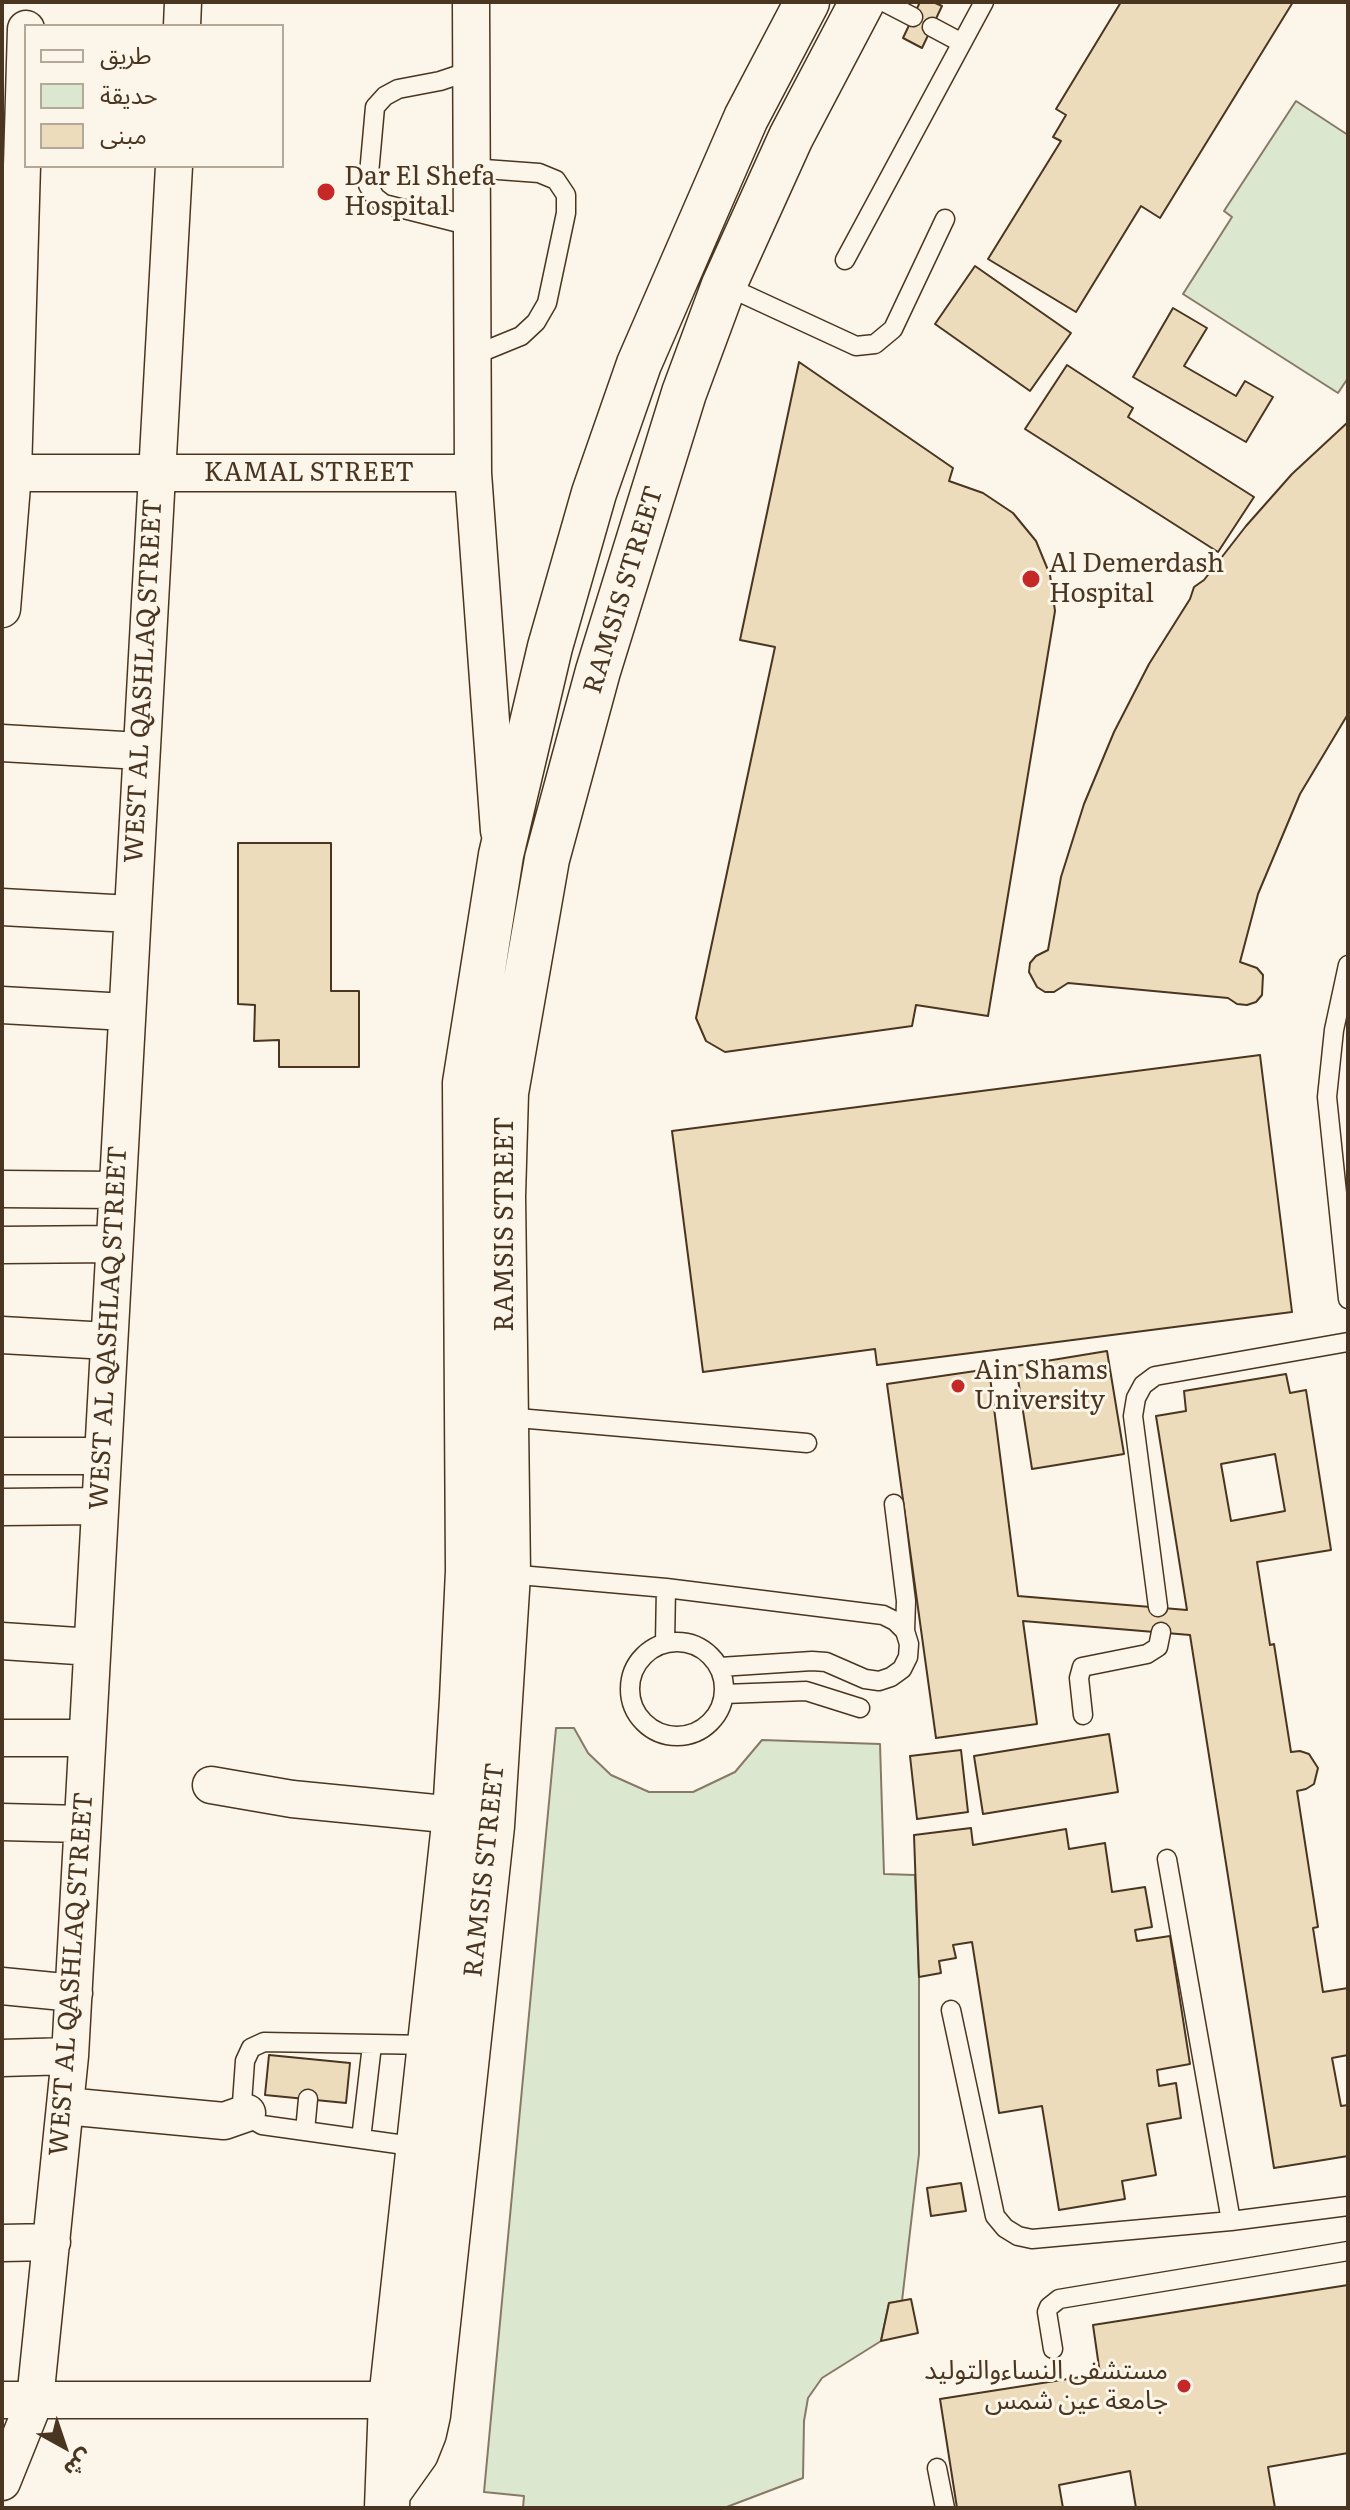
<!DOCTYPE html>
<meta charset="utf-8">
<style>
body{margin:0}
#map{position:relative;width:1350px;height:2510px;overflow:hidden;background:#fbf6e9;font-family:Literata,"Noto Sans Arabic",serif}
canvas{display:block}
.frame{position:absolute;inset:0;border:4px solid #4a3520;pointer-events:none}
.legend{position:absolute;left:24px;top:24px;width:260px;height:144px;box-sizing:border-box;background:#fbf6e9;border:2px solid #b4a999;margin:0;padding:10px 14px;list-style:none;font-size:24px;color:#4a3520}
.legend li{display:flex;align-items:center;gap:16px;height:40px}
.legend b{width:40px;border:2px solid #b4a999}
.north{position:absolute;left:24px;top:2406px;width:80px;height:80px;-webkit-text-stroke:6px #fbf6e9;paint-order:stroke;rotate:140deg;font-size:22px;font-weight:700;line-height:32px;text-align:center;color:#4a3520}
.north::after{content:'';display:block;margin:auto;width:28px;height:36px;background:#4a3520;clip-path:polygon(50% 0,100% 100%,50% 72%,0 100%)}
</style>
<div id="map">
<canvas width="1350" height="2510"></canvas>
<div class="frame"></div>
<ul class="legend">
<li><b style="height:10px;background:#fbf6e9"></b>طريق</li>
<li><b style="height:22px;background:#dce7d0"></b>حديقة</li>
<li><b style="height:22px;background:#ecdcbc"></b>مبنى</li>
</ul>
<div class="north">ش</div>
</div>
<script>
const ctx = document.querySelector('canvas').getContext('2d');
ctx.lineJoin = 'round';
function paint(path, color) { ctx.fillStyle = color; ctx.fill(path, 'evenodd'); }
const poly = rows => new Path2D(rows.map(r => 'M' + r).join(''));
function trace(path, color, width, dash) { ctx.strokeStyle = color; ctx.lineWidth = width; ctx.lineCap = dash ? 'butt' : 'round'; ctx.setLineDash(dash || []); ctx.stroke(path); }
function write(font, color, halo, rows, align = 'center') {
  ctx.font = font + ' Literata,"Noto Sans Arabic",serif'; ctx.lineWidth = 6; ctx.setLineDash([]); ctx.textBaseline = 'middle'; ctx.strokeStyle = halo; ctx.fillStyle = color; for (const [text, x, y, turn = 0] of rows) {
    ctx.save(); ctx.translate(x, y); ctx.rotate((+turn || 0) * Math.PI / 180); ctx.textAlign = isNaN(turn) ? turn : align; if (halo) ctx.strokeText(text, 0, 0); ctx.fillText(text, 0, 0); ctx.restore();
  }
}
const green = poly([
 [1296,101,1348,135,1348,378,1338,393,1183,294,1232,217,1224,211,1296,101],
 [556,1728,574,1728,588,1753,611,1775,649,1792,693,1792,735,1772,762,1740,880,1744,884,1874,915,1875,919,1977,919,2154,902,2301,889,2303,881,2341,822,2378,808,2398,804,2421,803,2478,724,2508,523,2508,524,2496,484,2492,556,1728]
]);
paint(green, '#dce7d0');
trace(green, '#887966', 2);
const building = poly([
 [920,2,933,2,942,6,922,48,903,38,920,2],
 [1121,2,1293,2,1160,218,1141,206,1076,312,988,259,1061,141,1053,137,1066,115,1056,109,1121,2],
 [975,266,1071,333,1030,391,935,324,975,266],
 [1173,308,1207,328,1184,366,1236,396,1245,381,1273,397,1246,442,1133,377,1173,308],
 [799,362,953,468,949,481,983,493,1013,513,1036,541,1050,575,1055,611,988,1016,916,1005,912,1026,725,1052,706,1041,696,1018,775,647,740,640,799,362],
 [1067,365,1133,408,1128,417,1254,497,1218,552,1025,429,1067,365],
 [1348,422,1348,714,1300,794,1258,894,1240,962,1257,968,1263,975,1262,995,1256,1002,1247,1005,1237,1004,1228,998,1068,983,1054,992,1045,992,1037,987,1029,972,1030,963,1036,956,1048,950,1061,877,1084,804,1114,732,1149,664,1190,599,1194,587,1204,580,1246,526,1292,474,1348,422],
 [238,843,331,843,331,991,359,991,359,1067,279,1067,279,1040,254,1041,255,1005,238,1004,238,843],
 [1260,1055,1292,1312,877,1365,875,1349,703,1372,672,1131,1260,1055],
 [1107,1351,1124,1454,1032,1469,1016,1366,1107,1351],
 [989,1369,1018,1596,1187,1610,1156,1416,1186,1411,1184,1391,1286,1374,1290,1393,1306,1390,1331,1550,1257,1562,1270,1645,1274,1644,1291,1752,1300,1751,1309,1754,1318,1768,1314,1784,1306,1789,1297,1791,1318,1927,1313,1928,1323,1992,1348,1988,1348,2055,1332,2058,1341,2106,1348,2105,1348,2156,1274,2168,1190,1635,1023,1621,1037,1724,936,1738,887,1384,989,1369],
 [1275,1454,1285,1511,1231,1521,1221,1464,1275,1454],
 [1109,1734,1118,1792,983,1814,974,1756,1109,1734],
 [961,1750,968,1812,917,1819,910,1756,961,1750],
 [971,1828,973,1845,1066,1829,1069,1849,1105,1843,1112,1892,1145,1887,1152,1927,1135,1930,1137,1941,1170,1936,1190,2064,1157,2070,1159,2086,1176,2083,1181,2118,1147,2124,1156,2175,1122,2181,1125,2199,1059,2210,1042,2106,999,2113,972,1942,953,1945,956,1958,939,1961,941,1973,919,1977,914,1835,971,1828],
 [269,2055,350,2063,346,2103,265,2095,269,2055],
 [961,2183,966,2211,931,2216,927,2188,961,2183],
 [1348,2285,1348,2453,1268,2467,1275,2508,1136,2508,1130,2471,1059,2485,1063,2508,957,2508,940,2399,1100,2374,1093,2325,1348,2285],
 [911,2299,918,2333,881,2341,889,2303,911,2299]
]);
paint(building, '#ecdcbc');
trace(building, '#4a3520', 2);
const service = poly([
 [884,2,913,17],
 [932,27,962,43],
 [470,71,440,81,398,89,385,96,375,107,368,185,375,197,384,204,471,226],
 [471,168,539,173,556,180,566,195,566,213,547,303,536,322,521,336,472,356],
 [845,260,984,2],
 [724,285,856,346,875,344,893,329,945,219],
 [1348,965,1334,1030,1327,1097,1348,1299],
 [506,1417,807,1443],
 [894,1504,906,1601,905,1631],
 [508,1574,666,1588,883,1615,895,1621,905,1631,909,1644,908,1657,902,1669,891,1677,879,1681,865,1679,826,1662,812,1661,720,1667],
 [1158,1607,1133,1416,1136,1398,1143,1385,1155,1376,1348,1342],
 '630 1689a47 47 0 1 1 94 0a47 47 0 1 1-94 0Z',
 [665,1643,666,1588],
 [724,1694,806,1691,860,1708],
 [1083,1715,1079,1678,1082,1667,1147,1654,1158,1647,1161,1632],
 [1167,1859,1231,2221],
 [951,2010,995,2216,1005,2228,1018,2236,1032,2239,1231,2221,1348,2206],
 [305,2131,308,2099],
 [361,2139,372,2045],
 [419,2147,262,2125,253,2120,242,2103,245,2061,251,2048,264,2042,430,2045],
 [1053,2349,1047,2312,1049,2307,1059,2299,1348,2251],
 [937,2468,945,2508]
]);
const minor = poly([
 [471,2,473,473,499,831],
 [182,26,183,2],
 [2,473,473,473],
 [2,609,13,473,26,29],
 [2,743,140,751],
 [2,907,131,914],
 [2,1005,126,1012],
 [2,1189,117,1190],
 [2,1245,113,1244],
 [2,1335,108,1341],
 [2,1456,102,1456],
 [2,1507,99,1506],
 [2,1641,92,1647],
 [2,1738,87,1738],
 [211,1785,292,1799,455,1815],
 [2,1822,81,1824],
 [2,1986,74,1993],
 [2,2058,70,2056],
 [65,2106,224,2121,247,2113],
 [2,2243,52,2242],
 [2,2400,391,2400],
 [2,2482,35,2400,70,2056,174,166]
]);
const primary = poly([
 [389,2491,416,2453,424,2433,428,2415,492,1826,508,1574,503,1196,506,1093,547,859,598,671,684,393,724,285,791,137,862,2],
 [387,2508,391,2400,455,1815,462,1699,468,1571,465,1083,501,855,550,647,594,493,639,364,746,118,807,2]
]);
trace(service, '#4a3520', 21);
trace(minor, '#4a3520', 39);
trace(primary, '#4a3520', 47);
trace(service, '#fbf6e9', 18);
trace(minor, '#fbf6e9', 36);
trace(primary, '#fbf6e9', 44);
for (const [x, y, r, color] of [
 [326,192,10,"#c62828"],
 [1031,579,10,"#c62828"],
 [958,1386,8,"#c62828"],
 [1184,2386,8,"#c62828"]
]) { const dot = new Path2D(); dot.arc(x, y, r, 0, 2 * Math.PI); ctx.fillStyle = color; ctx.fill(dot); trace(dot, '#fbf6e9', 3); }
write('26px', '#4a3520', '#fbf6e9', [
 ["Dar El Shefa",344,177],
 ["Hospital",344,207],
 ["Al Demerdash",1049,564],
 ["Hospital",1049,594],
 ["Ain Shams",974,1371],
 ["University",974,1401],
 ["مستشفى النساءوالتوليد",1168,2371,"right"],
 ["جامعة عين شمس",1168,2401,"right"]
], 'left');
write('26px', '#4a3520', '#fbf6e9', [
 ["KAMAL STREET",309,473],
 ["RAMSIS STREET",624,590,-73],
 ["WEST AL QASHLAQ STREET",144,681,-87],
 ["RAMSIS STREET",505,1224,-90],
 ["WEST AL QASHLAQ STREET",109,1328,-87],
 ["RAMSIS STREET",485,1870,-84],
 ["WEST AL QASHLAQ STREET",72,1974,-86]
]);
</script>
